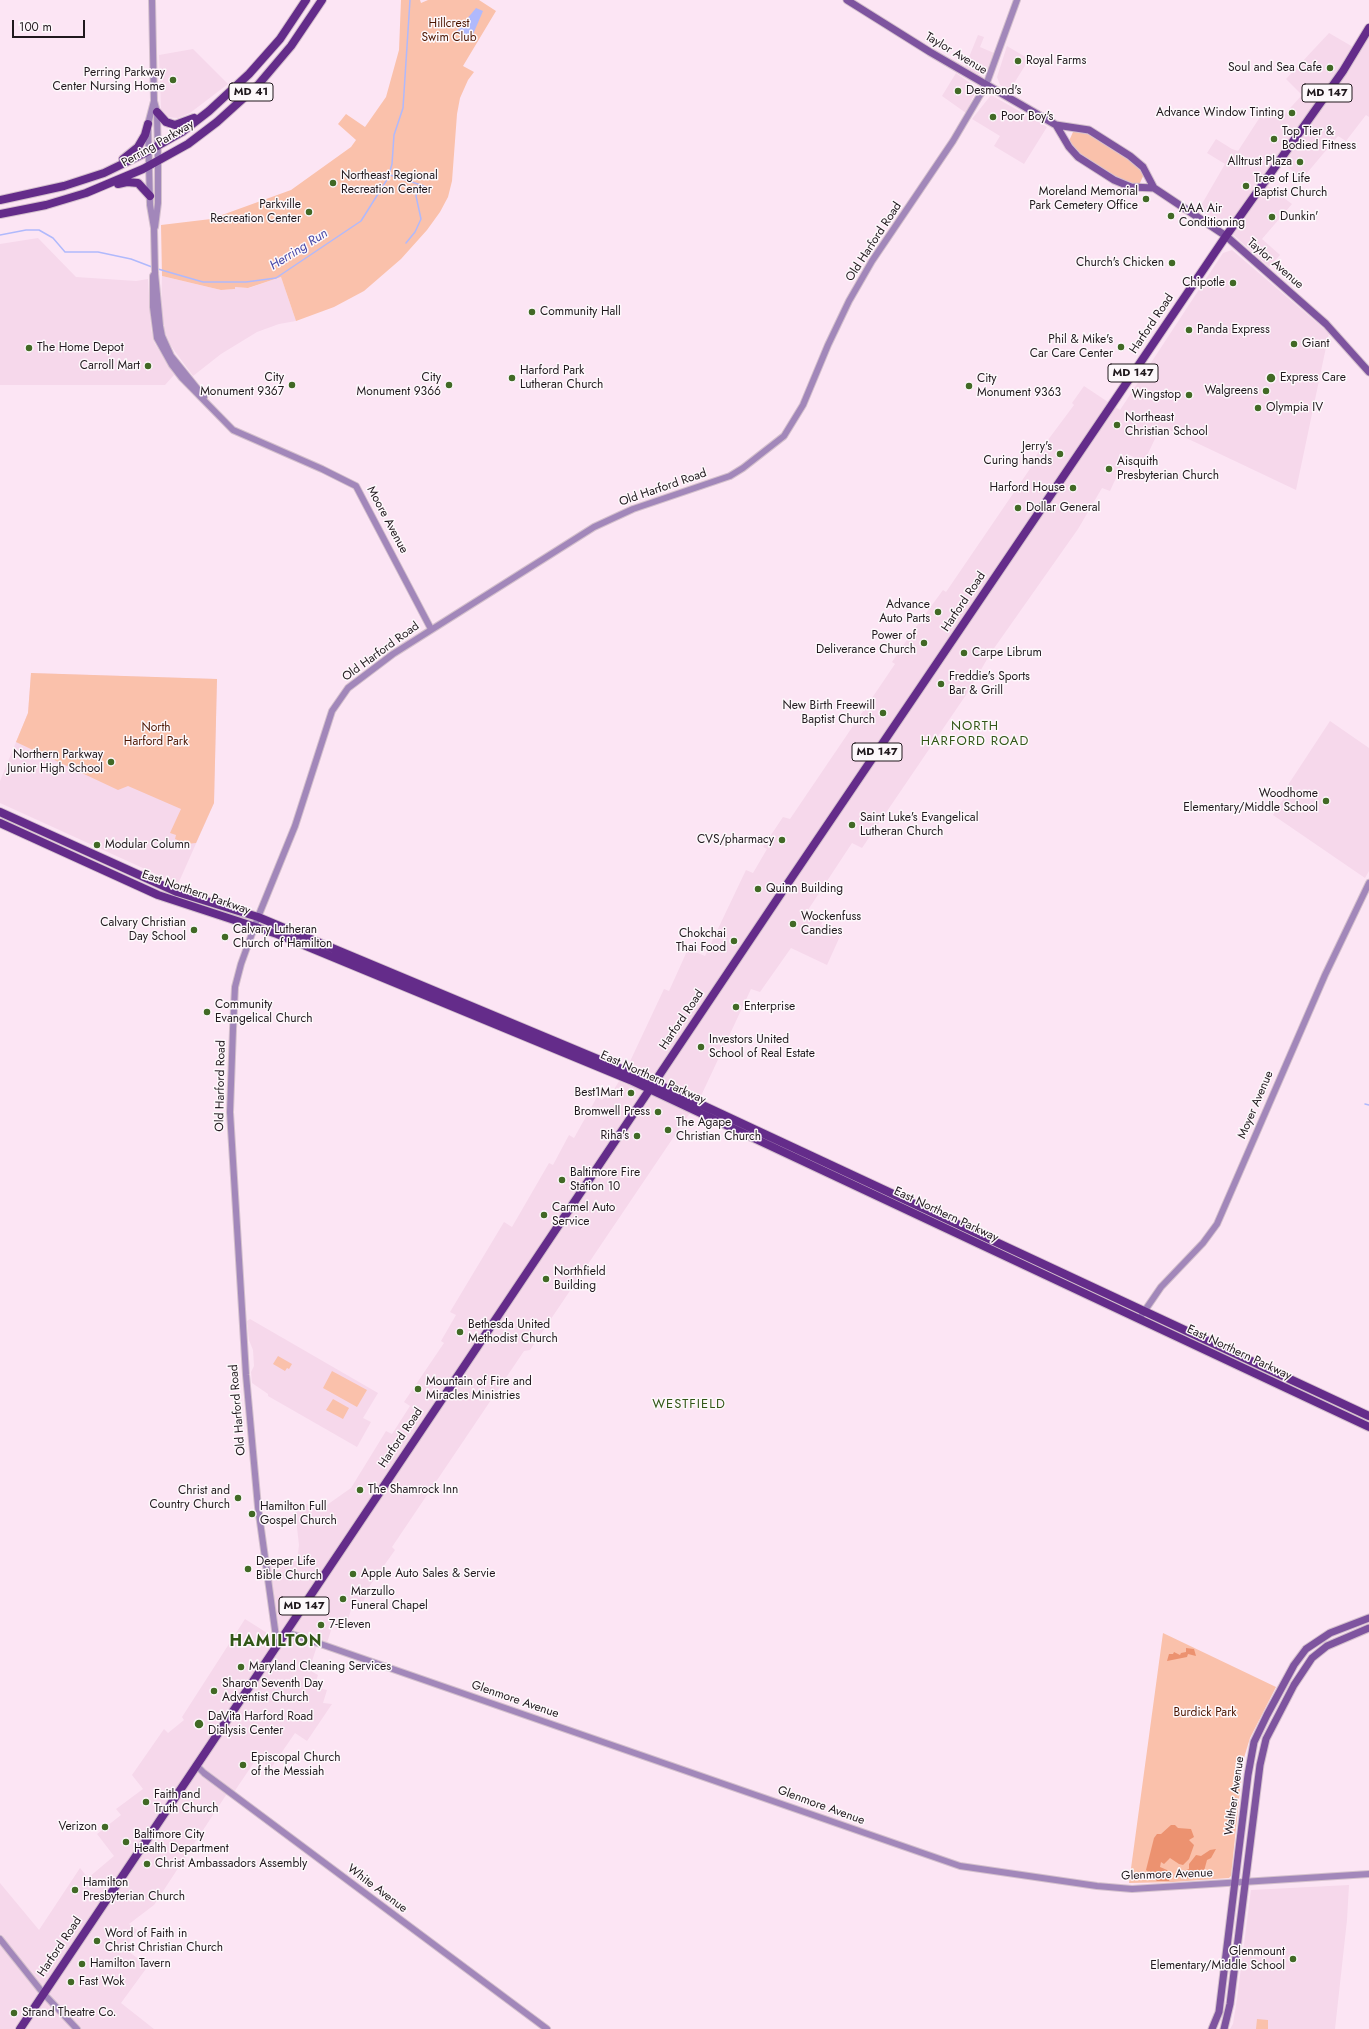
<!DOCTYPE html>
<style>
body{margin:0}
#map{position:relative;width:1369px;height:2029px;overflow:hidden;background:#fce5f4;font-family:Jost,sans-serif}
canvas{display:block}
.scale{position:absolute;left:12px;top:20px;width:73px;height:18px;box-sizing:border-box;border:2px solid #20181d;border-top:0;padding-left:5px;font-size:12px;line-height:14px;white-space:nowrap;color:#20181d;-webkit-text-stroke:3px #fdf8fb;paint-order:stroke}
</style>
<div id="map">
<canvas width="1369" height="2029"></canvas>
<div class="scale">100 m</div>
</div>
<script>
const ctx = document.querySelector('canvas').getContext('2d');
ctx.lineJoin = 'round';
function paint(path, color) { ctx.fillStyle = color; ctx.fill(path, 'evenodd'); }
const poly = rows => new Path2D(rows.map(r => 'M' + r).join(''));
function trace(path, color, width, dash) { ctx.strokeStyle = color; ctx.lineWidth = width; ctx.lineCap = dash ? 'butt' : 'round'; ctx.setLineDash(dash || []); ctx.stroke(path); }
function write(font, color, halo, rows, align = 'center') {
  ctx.font = font + ' Jost,sans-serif'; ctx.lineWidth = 3; ctx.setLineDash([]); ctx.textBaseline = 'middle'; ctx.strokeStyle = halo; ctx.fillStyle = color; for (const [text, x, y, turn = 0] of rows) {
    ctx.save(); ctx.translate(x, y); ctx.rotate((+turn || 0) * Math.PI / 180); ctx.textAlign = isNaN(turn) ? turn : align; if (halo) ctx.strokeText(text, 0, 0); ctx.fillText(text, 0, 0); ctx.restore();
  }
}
paint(poly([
 [1329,33,1360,51,1369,36,1369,117,1366,115,1346,141,1338,136,1302,179,1283,163,1268,186,1292,204,1262,239,1280,255,1269,267,1220,223,1199,209,1225,164,1207,153,1216,139,1232,149,1238,151,1260,117,1264,119,1272,110,1282,117,1302,95,1286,79],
 [978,35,984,37,980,47,994,53,987,70,982,74,978,74,965,67],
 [1007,46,1029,59,1010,90,1000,85,997,77],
 [193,49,228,84,190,113,178,118,166,117,162,114,161,109,159,55],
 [956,73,977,88,966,113,942,96],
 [991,95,1047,127,1024,164,994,146,1000,136,972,119],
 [38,238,76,277,136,281,148,279,151,328,154,342,174,375,165,385,0,385,0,244],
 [1232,250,1329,333,1296,490,1161,426,1144,462,1127,454,1110,491,1102,488,1078,529,990,654,970,689,862,848,852,843,806,913,823,921,821,925,841,934,827,965,791,948,760,992,751,989,700,1098,530,1350,524,1351,392,1547,395,1550,364,1594,366,1595,361,1610,352,1607,346,1625,334,1621,326,1646,318,1643,309,1670,318,1675,314,1687,327,1690,323,1703,332,1704,307,1741,295,1733,271,1768,257,1758,232,1795,228,1792,154,1905,129,1924,137,1930,125,1949,148,1966,121,2003,154,2029,0,2029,0,1883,39,1930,80,1868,88,1878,114,1856,97,1834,121,1815,116,1809,143,1789,132,1775,164,1729,168,1733,184,1720,182,1717,245,1619,275,1638,264,1558,297,1561,299,1545,294,1502,324,1507,351,1488,386,1431,392,1434,410,1406,404,1402,444,1343,441,1341,456,1315,450,1312,504,1222,512,1227,549,1163,553,1165,569,1135,574,1138,597,1097,602,1100,605,1097,608,1099,626,1070,664,989,669,991,688,949,705,956,746,870,753,873,767,849,763,847,783,817,790,819,895,664,892,662,913,631,943,590,946,592,1038,457,1036,456,1074,405,1072,403,1084,386,1120,410,1223,253],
 [162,276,221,290,235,289,235,287,249,288,281,277,296,321,279,324,257,332,221,354,193,376,171,346,164,330,161,319],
 [31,673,217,679,214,803,178,884,0,803,0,781,28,713],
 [1330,721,1369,748,1369,871,1365,878,1273,815,1291,787,1288,785],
 [250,1319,378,1393,363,1418,371,1422,357,1447,268,1396,268,1394,252,1383,251,1372,254,1366,253,1350,249,1340,247,1321],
 [1349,1885,1347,1920,1335,2029,1230,2029,1233,2024,1237,1999,1251,1890]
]), '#f6d8eb');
paint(poly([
 [401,0,420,0,421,3,428,0,479,0,496,11,463,66,474,72,468,80,460,98,457,114,452,181,448,197,440,212,427,230,401,259,364,291,334,307,296,321,281,277,248,288,235,287,235,289,221,290,162,276,161,225,211,219,291,190,351,147,356,140,338,124,346,114,365,127,386,97,399,50],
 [1076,130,1084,130,1135,162,1144,174,1140,183,1125,184,1082,157,1071,146,1069,141,1073,132],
 [31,673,217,679,214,803,196,843,186,844,175,839,176,835,170,833,181,809,128,786,118,790,16,742,28,713],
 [278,1356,292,1364,289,1369,287,1368,285,1371,273,1364],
 [332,1371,367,1390,357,1407,323,1388],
 [333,1399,349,1408,343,1419,326,1410],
 [1163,1633,1276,1687,1250,1738,1243,1761,1231,1876,1229,1878,1173,1882,1129,1883],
 [1257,2019,1268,2020,1268,2029,1256,2029]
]), '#fac1ab');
paint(poly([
 [1186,1648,1194,1649,1196,1656,1188,1654,1187,1657,1167,1661,1169,1654,1173,1654,1174,1652,1180,1655,1181,1653,1186,1652],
 [1171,1825,1175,1825,1178,1828,1191,1829,1194,1837,1189,1840,1194,1845,1189,1859,1183,1865,1179,1864,1170,1858,1164,1864,1161,1862,1160,1867,1167,1870,1171,1876,1169,1881,1157,1881,1146,1870,1154,1838,1157,1834,1161,1834],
 [1216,1849,1211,1858,1207,1860,1204,1871,1190,1878,1181,1879,1184,1871,1189,1869,1189,1864,1196,1855,1201,1856,1210,1850]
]), '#ec9270');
paint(poly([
 [476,8,483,11,471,39,457,31]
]), '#b0b9fc');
trace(poly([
 [390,175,424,186],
 [0,235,26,230,39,230,53,238,65,252,98,252,131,259,152,267],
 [406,243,415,232,421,219,416,196,420,185],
 [158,269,203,282,246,282,276,278,361,221,388,178,392,164,394,135,403,108,410,0],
 [1365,1104,1369,1105]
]), '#b0b9fc', 1.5);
const tertiary = poly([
 [152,0,154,101,157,112,158,161,158,203,155,227],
 [154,101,148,124,150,205,154,228,155,273,160,326,162,336,171,356,204,397],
 [155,273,153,276,153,307,157,338,172,365,182,378,233,430,322,469,356,486,431,629],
 [1139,1319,1161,1287,1203,1243,1217,1224,1325,975,1369,883],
 [286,1632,960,1866,1097,1886,1132,1889,1369,1874],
 [280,1641,276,1637,258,1507,246,1375,230,1112,233,1029,235,987,241,964,258,917,295,826,332,711,348,688,393,654,594,527,633,509,730,476,743,468,784,436,803,405,828,345,849,301,872,261,953,141,986,85,1017,0],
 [196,1765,204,1773,547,2029],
 [0,1939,43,1993,77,2029]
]);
const secondary = poly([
 [847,0,930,52,1056,125,1089,130,1130,156,1143,167,1154,188,1226,236,1326,324,1369,372],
 [1056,125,1069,147,1078,157,1114,180,1131,187,1154,188],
 [1212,2029,1219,2012,1248,1775,1254,1742,1267,1715,1294,1665,1306,1649,1330,1633,1369,1618],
 [1224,2029,1230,2004,1260,1765,1266,1739,1294,1685,1312,1658,1327,1646,1369,1628]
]);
const primary = poly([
 [157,112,166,122,175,125,194,118],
 [123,159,138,147,145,135,148,124],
 [118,184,127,182,138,183,150,196],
 [0,200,64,186,104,173,143,154,182,132,209,111,249,74,280,39,306,0],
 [0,214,46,205,86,193,143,169,188,144,217,122,258,85,291,46,322,0],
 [0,812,177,892,258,917,655,1083,1369,1416],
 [0,823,158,895,277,934,630,1080,1369,1427],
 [20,2029,786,886,1226,236,1343,71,1369,28]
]);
trace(tertiary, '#d4c0cd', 8);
trace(secondary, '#d4c0cd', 9);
trace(primary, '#d4c0cd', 10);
trace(tertiary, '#a287ba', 6);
trace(secondary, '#7e549f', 7);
trace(primary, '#642c8a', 8);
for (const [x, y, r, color] of [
 [1018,61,4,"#416925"],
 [1330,68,4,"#416925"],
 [173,80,4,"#416925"],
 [958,91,4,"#416925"],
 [1292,113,4,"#416925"],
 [993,117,4,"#416925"],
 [1274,139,4,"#416925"],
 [1300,162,4,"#416925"],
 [333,183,4,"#416925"],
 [1246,186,4,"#416925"],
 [1146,199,4,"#416925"],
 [309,212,4,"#416925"],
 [1171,216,4,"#416925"],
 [1272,217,4,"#416925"],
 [1172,263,4,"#416925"],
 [1233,283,4,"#416925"],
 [532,312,4,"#416925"],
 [1189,330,4,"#416925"],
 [1294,344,4,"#416925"],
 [1121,347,4,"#416925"],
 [29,348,4,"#416925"],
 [148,366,4,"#416925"],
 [512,378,4,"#416925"],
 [1271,378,5,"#416925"],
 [292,385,4,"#416925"],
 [449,385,4,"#416925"],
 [969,386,4,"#416925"],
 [1266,391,4,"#416925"],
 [1189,395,4,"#416925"],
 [1258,408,4,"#416925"],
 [1117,425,4,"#416925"],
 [1060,454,4,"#416925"],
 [1109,469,4,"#416925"],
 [1073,488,4,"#416925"],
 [1018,508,4,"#416925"],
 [938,612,4,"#416925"],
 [924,643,4,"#416925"],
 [964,653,4,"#416925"],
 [941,684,4,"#416925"],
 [883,713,4,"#416925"],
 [111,762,4,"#416925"],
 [1326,801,4,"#416925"],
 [852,825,4,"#416925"],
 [782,840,4,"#416925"],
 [97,845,4,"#416925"],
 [758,889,4,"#416925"],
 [793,924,4,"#416925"],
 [194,930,4,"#416925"],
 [225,937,4,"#416925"],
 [734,941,4,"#416925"],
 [736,1007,4,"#416925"],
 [207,1012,4,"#416925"],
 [701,1047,4,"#416925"],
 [631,1093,4,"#416925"],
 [658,1112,4,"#416925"],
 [668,1130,4,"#416925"],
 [637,1136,4,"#416925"],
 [562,1180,4,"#416925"],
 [544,1215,4,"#416925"],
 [546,1279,4,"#416925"],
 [460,1332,4,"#416925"],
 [418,1389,4,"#416925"],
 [360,1490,4,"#416925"],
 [238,1498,4,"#416925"],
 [252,1514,4,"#416925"],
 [248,1569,4,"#416925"],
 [353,1574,4,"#416925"],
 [343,1599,4,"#416925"],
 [321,1625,4,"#416925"],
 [241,1667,4,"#416925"],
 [214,1691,4,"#416925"],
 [199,1724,5,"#416925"],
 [243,1765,4,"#416925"],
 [146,1802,4,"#416925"],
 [105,1827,4,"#416925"],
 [126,1842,4,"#416925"],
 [147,1864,4,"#416925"],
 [75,1890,4,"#416925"],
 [97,1941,4,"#416925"],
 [1293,1959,4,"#416925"],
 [82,1964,4,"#416925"],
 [71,1982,4,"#416925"],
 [14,2013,4,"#416925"]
]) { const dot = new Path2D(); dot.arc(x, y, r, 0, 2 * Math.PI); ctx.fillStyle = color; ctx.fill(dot); trace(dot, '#fdf8fb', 1.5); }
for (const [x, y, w] of [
 [251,92,44],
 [1327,93,50],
 [1133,373,50],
 [877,752,50],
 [304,1606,50]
]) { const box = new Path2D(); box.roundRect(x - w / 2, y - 9, w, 18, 3); ctx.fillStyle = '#fdf8fb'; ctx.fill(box); trace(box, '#20181d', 1); }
write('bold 11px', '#20181d', null, [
 ["MD 41",251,92],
 ["MD 147",1327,93],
 ["MD 147",1133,373],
 ["MD 147",877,752],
 ["MD 147",304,1606]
]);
write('12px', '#4c1500', '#fdf8fb', [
 ["Hillcrest",449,24],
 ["Swim Club",449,38],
 ["North",156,728],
 ["Harford Park",156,742],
 ["Burdick Park",1205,1713]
]);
write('12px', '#20181d', '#fdf8fb', [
 ["Taylor Avenue",956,54,31],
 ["Perring Parkway",158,144,-30],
 ["Old Harford Road",874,242,-57],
 ["Taylor Avenue",1275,264,41],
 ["Harford Road",1152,324,-56],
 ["Old Harford Road",663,488,-19],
 ["Moore Avenue",387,520,62],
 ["Harford Road",964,602,-56],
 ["Old Harford Road",381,652,-36],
 ["East Northern Parkway",196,893,19],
 ["Harford Road",682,1020,-56],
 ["East Northern Parkway",653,1078,24],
 ["Old Harford Road",221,1086,-89],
 ["Moyer Avenue",1256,1105,-67],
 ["East Northern Parkway",946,1215,25],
 ["East Northern Parkway",1239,1353,25],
 ["Old Harford Road",238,1410,-95],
 ["Harford Road",401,1438,-56],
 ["Glenmore Avenue",515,1700,19],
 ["Walther Avenue",1235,1796,-82],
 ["Glenmore Avenue",821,1806,20],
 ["Glenmore Avenue",1167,1875,-2],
 ["White Avenue",377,1889,37],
 ["Harford Road",60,1947,-56]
]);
write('12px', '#20181d', '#fdf8fb', [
 ["Royal Farms",1026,61],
 ["Soul and Sea Cafe",1322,68,"right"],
 ["Perring Parkway",165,73,"right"],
 ["Center Nursing Home",165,87,"right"],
 ["Desmond's",966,91],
 ["Advance Window Tinting",1284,113,"right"],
 ["Poor Boy's",1001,117],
 ["Top Tier &",1282,132],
 ["Bodied Fitness",1282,146],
 ["Alltrust Plaza",1292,162,"right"],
 ["Northeast Regional",341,176],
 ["Recreation Center",341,190],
 ["Tree of Life",1254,179],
 ["Baptist Church",1254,193],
 ["Moreland Memorial",1138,192,"right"],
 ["Park Cemetery Office",1138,206,"right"],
 ["Parkville",301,205,"right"],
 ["Recreation Center",301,219,"right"],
 ["AAA Air",1179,209],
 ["Conditioning",1179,223],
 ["Dunkin'",1280,217],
 ["Church's Chicken",1164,263,"right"],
 ["Chipotle",1225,283,"right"],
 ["Community Hall",540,312],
 ["Panda Express",1197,330],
 ["Phil & Mike's",1113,340,"right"],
 ["Car Care Center",1113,354,"right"],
 ["Giant",1302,344],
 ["The Home Depot",37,348],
 ["Carroll Mart",140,366,"right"],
 ["Harford Park",520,371],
 ["Lutheran Church",520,385],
 ["City",284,378,"right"],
 ["Monument 9367",284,392,"right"],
 ["City",441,378,"right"],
 ["Monument 9366",441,392,"right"],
 ["Express Care",1280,378],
 ["City",977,379],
 ["Monument 9363",977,393],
 ["Walgreens",1258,391,"right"],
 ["Wingstop",1181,395,"right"],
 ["Olympia IV",1266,408],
 ["Northeast",1125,418],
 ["Christian School",1125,432],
 ["Jerry's",1052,447,"right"],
 ["Curing hands",1052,461,"right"],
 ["Aisquith",1117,462],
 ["Presbyterian Church",1117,476],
 ["Harford House",1065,488,"right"],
 ["Dollar General",1026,508],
 ["Advance",930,605,"right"],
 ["Auto Parts",930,619,"right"],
 ["Power of",916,636,"right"],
 ["Deliverance Church",916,650,"right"],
 ["Carpe Librum",972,653],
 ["Freddie's Sports",949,677],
 ["Bar & Grill",949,691],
 ["New Birth Freewill",875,706,"right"],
 ["Baptist Church",875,720,"right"],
 ["Northern Parkway",103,755,"right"],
 ["Junior High School",103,769,"right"],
 ["Woodhome",1318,794,"right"],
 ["Elementary/Middle School",1318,808,"right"],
 ["Saint Luke's Evangelical",860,818],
 ["Lutheran Church",860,832],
 ["CVS/pharmacy",774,840,"right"],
 ["Modular Column",105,845],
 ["Quinn Building",766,889],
 ["Wockenfuss",801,917],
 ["Candies",801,931],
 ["Calvary Christian",186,923,"right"],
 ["Day School",186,937,"right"],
 ["Calvary Lutheran",233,930],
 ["Church of Hamilton",233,944],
 ["Chokchai",726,934,"right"],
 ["Thai Food",726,948,"right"],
 ["Community",215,1005],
 ["Evangelical Church",215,1019],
 ["Enterprise",744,1007],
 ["Investors United",709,1040],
 ["School of Real Estate",709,1054],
 ["Best1Mart",623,1093,"right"],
 ["Bromwell Press",650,1112,"right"],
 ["The Agape",676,1123],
 ["Christian Church",676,1137],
 ["Riha's",629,1136,"right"],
 ["Baltimore Fire",570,1173],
 ["Station 10",570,1187],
 ["Carmel Auto",552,1208],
 ["Service",552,1222],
 ["Northfield",554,1272],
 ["Building",554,1286],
 ["Bethesda United",468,1325],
 ["Methodist Church",468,1339],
 ["Mountain of Fire and",426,1382],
 ["Miracles Ministries",426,1396],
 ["The Shamrock Inn",368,1490],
 ["Christ and",230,1491,"right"],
 ["Country Church",230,1505,"right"],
 ["Hamilton Full",260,1507],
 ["Gospel Church",260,1521],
 ["Deeper Life",256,1562],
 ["Bible Church",256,1576],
 ["Apple Auto Sales & Servie",361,1574],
 ["Marzullo",351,1592],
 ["Funeral Chapel",351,1606],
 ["7-Eleven",329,1625],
 ["Maryland Cleaning Services",249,1667],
 ["Sharon Seventh Day",222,1684],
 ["Adventist Church",222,1698],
 ["DaVita Harford Road",208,1717],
 ["Dialysis Center",208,1731],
 ["Episcopal Church",251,1758],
 ["of the Messiah",251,1772],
 ["Faith and",154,1795],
 ["Truth Church",154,1809],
 ["Verizon",97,1827,"right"],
 ["Baltimore City",134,1835],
 ["Health Department",134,1849],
 ["Christ Ambassadors Assembly",155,1864],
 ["Hamilton",83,1883],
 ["Presbyterian Church",83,1897],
 ["Word of Faith in",105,1934],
 ["Christ Christian Church",105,1948],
 ["Glenmount",1285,1952,"right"],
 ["Elementary/Middle School",1285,1966,"right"],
 ["Hamilton Tavern",90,1964],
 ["Fast Wok",79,1982],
 ["Strand Theatre Co.",22,2013]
], 'left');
write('italic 13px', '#4849a8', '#fdf8fb', [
 ["Herring Run",299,250,-32]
]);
ctx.letterSpacing = '1px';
write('13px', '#325617', '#fdf8fb', [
 ["NORTH",975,727],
 ["HARFORD ROAD",975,742],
 ["WESTFIELD",689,1405]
]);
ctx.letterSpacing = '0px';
ctx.letterSpacing = '1px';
write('bold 16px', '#325617', '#fdf8fb', [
 ["HAMILTON",276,1642]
]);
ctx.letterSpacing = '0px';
</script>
